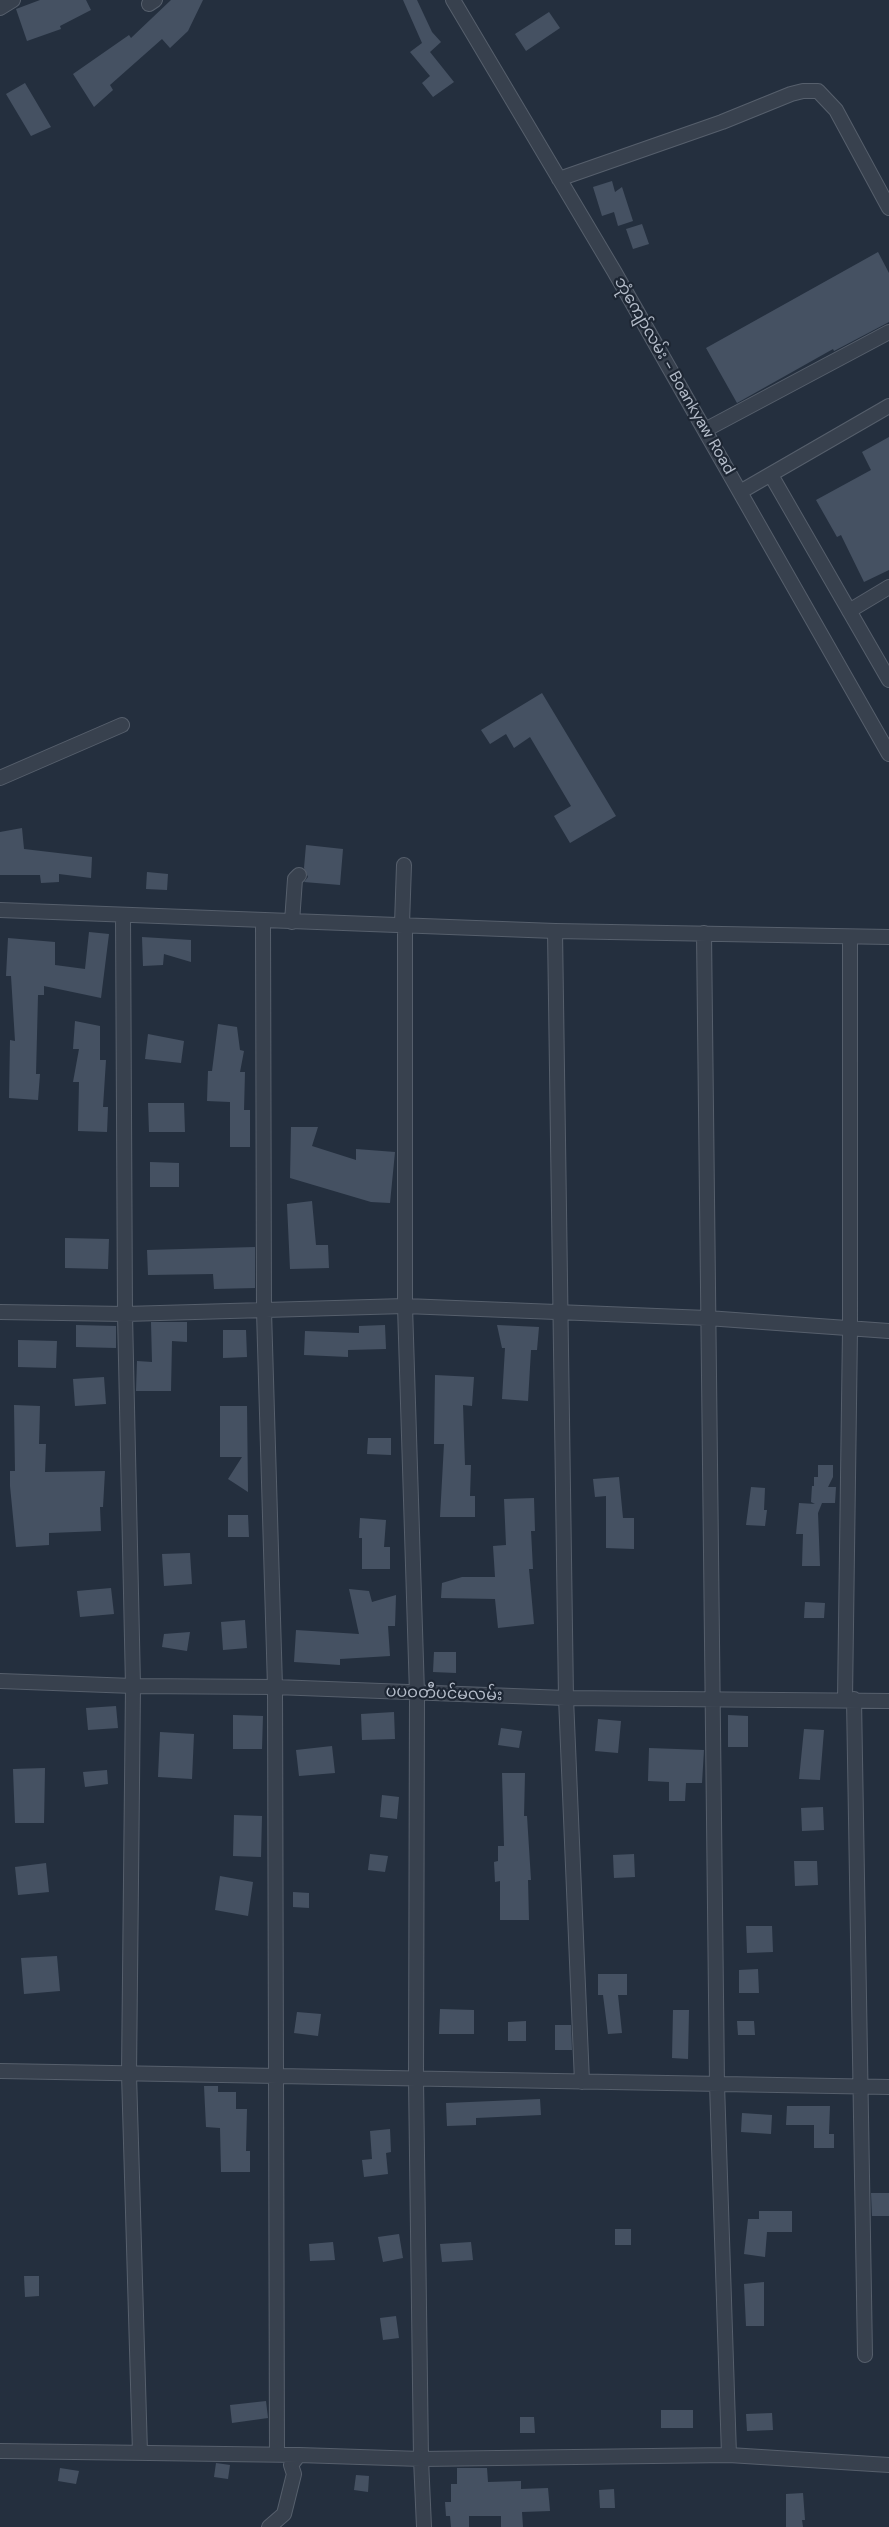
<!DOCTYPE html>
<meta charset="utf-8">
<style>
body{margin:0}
canvas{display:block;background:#242f3e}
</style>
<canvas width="889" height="2527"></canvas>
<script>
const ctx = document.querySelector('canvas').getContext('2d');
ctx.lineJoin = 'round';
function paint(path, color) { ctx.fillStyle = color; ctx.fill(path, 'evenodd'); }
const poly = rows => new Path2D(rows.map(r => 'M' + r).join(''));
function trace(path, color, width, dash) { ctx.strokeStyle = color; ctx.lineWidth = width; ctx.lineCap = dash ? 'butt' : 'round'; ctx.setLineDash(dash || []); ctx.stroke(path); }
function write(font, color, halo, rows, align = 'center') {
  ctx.font = font + ' "DM Sans","Noto Sans Myanmar",sans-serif'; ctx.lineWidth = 4.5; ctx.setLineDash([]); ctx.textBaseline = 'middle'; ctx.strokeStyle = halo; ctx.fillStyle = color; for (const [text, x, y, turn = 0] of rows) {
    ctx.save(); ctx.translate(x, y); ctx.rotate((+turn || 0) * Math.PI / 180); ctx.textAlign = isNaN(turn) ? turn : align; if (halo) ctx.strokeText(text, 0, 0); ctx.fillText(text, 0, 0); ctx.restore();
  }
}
paint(poly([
 [40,0,86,0,91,10,60,26,61,29,27,41,16,9],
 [171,0,203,0,188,31,170,48,162,39,110,85,113,90,94,107,73,74,129,35,131,38],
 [403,0,417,0,432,32,441,42,430,52,454,82,433,97,422,83,430,76,410,52,422,43],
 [549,12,560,28,526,51,515,34],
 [25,83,51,127,31,136,6,94],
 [612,181,615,192,622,187,633,221,618,226,614,212,602,216,593,187],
 [642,224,649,244,633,249,626,229],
 [878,252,889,273,889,322,834,351,833,349,737,403,706,348],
 [889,437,889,570,864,582,841,535,837,537,816,500,871,470,862,452],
 [542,693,616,816,570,843,554,816,571,806,530,737,514,748,506,734,490,744,481,730],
 [22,828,24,849,92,857,91,878,59,874,59,882,41,883,40,875,0,875,0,832],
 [306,845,343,849,340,885,304,882,308,877,304,868],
 [147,872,168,874,167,890,146,889],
 [89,932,109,934,101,998,44,986,44,995,38,995,36,1074,40,1074,38,1100,9,1098,10,1040,15,1041,11,976,6,976,8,938,55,942,55,965,85,969],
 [142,937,191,940,191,962,164,954,163,965,143,966],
 [75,1021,100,1026,100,1060,106,1060,103,1107,108,1107,107,1132,78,1131,79,1082,73,1082,79,1049,73,1049],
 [218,1024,237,1027,240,1050,244,1051,240,1072,245,1072,244,1110,250,1110,250,1147,230,1147,230,1102,207,1101,208,1071,212,1071],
 [148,1034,184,1041,181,1063,145,1059],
 [148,1103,184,1103,185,1132,149,1132],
 [291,1127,318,1127,312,1146,356,1160,356,1149,395,1152,390,1203,371,1202,290,1178],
 [150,1162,179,1163,179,1187,150,1187],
 [312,1201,316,1245,328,1245,329,1268,290,1269,287,1204],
 [65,1238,109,1239,108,1269,65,1268],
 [255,1247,255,1288,214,1289,213,1274,148,1275,147,1250],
 [151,1322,187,1322,187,1342,172,1341,171,1391,136,1391,137,1361,152,1362],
 [76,1325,116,1326,116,1348,76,1347],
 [385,1325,386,1349,348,1350,348,1357,304,1355,305,1331,359,1333,359,1326],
 [497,1325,539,1327,537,1350,531,1350,528,1401,502,1399,505,1348,502,1348],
 [223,1330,246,1330,247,1357,223,1358],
 [18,1340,57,1341,56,1368,18,1367],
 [435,1375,474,1377,472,1406,463,1405,465,1465,471,1465,470,1496,475,1496,475,1517,440,1517,444,1444,434,1444],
 [104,1377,106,1404,75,1406,73,1379],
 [14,1405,40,1406,39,1444,46,1444,45,1472,105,1471,103,1507,100,1507,101,1531,49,1533,49,1545,16,1547,10,1486,10,1471,15,1471],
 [220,1406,247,1406,248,1492,228,1479,242,1457,220,1457],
 [368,1438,391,1438,391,1455,367,1454],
 [818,1465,833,1465,833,1477,828,1487,836,1487,835,1503,822,1503,818,1513,820,1566,802,1566,803,1534,796,1534,799,1503,815,1504,811,1502,812,1486,814,1486,814,1477,818,1477],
 [619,1477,623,1518,634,1518,634,1549,606,1548,606,1496,595,1497,593,1479],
 [751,1487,765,1488,764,1510,767,1510,765,1526,746,1525],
 [534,1498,535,1531,531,1531,533,1569,529,1569,534,1624,498,1628,495,1599,441,1598,442,1583,462,1577,495,1577,493,1546,506,1545,504,1499],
 [228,1515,248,1515,249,1537,228,1537],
 [360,1518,386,1520,384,1547,390,1547,390,1569,362,1569,362,1538,359,1538],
 [190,1553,192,1584,164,1586,162,1554],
 [111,1588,114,1614,80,1617,77,1591],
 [349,1589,369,1591,372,1602,396,1595,395,1626,388,1626,390,1656,340,1659,340,1665,294,1662,296,1630,359,1634],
 [805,1602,825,1603,824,1618,804,1618],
 [245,1620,247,1648,223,1650,221,1622],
 [190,1632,187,1651,162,1647,164,1634],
 [434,1652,456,1652,456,1673,433,1672],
 [116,1706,118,1728,88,1730,86,1708],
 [394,1712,395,1739,362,1740,361,1714],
 [233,1715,263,1716,262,1749,233,1749],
 [728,1715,748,1716,748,1747,728,1747],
 [598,1719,621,1721,618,1753,595,1751],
 [501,1728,522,1731,519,1748,498,1745],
 [804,1729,824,1730,820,1780,799,1779],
 [160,1732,194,1734,192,1779,158,1777],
 [332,1746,335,1773,299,1776,296,1750],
 [649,1748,704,1750,702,1783,686,1783,685,1801,669,1801,669,1782,648,1781],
 [45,1768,44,1823,15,1823,13,1769],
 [107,1770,108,1784,85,1787,83,1772],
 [502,1773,525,1773,524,1816,527,1816,531,1880,528,1880,529,1920,500,1920,500,1881,495,1882,494,1862,498,1861,498,1846,504,1846],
 [382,1795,399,1797,397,1819,380,1817],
 [823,1807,824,1830,802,1831,801,1808],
 [234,1815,262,1816,261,1857,233,1856],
 [370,1854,388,1856,385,1872,368,1870],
 [634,1854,635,1877,614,1878,613,1855],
 [794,1861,817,1861,818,1885,795,1886],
 [46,1863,49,1892,18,1895,15,1867],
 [220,1876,253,1882,248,1916,215,1910],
 [293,1892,309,1893,309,1908,293,1907],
 [746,1926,772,1926,773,1952,747,1953],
 [57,1956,60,1991,24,1994,21,1958],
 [758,1969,759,1993,739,1993,739,1970],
 [598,1974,627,1974,627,1995,618,1995,622,2033,608,2034,603,1995,598,1995],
 [440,2009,474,2010,474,2034,439,2034],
 [673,2010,689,2010,688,2059,672,2058],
 [297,2012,321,2014,318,2036,294,2033],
 [526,2021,526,2041,508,2041,508,2022],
 [737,2021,754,2021,755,2035,738,2035],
 [555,2025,571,2025,572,2050,555,2050],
 [204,2086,218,2086,218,2092,236,2092,236,2109,247,2109,246,2151,250,2151,250,2172,221,2172,220,2128,206,2127],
 [540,2099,541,2115,476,2118,476,2125,447,2126,446,2103],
 [787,2106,830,2106,829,2134,834,2134,834,2148,814,2148,814,2125,786,2125],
 [742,2113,772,2115,771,2134,741,2132],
 [390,2129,391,2152,386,2153,388,2174,364,2177,362,2160,372,2159,370,2131],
 [871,2193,889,2193,889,2216,872,2216],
 [759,2211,792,2211,792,2232,767,2232,765,2257,744,2254,748,2219,759,2219],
 [615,2229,631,2229,631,2245,615,2245],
 [399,2234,403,2258,383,2262,378,2237],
 [333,2242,335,2260,310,2261,309,2244],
 [471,2242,473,2260,442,2262,440,2244],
 [24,2276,39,2276,39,2296,25,2297],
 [764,2282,764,2326,746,2326,744,2284],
 [396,2316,399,2338,383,2340,380,2318],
 [266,2401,268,2418,232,2423,230,2405],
 [661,2410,693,2410,693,2428,661,2428],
 [772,2413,773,2430,747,2431,746,2414],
 [520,2417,534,2417,535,2433,520,2433],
 [216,2463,230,2465,228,2479,214,2477],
 [60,2468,79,2471,76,2484,58,2481],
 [457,2468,487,2468,488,2482,521,2481,521,2489,548,2488,550,2511,522,2512,523,2527,501,2527,501,2516,469,2516,469,2527,451,2527,450,2516,446,2516,445,2502,451,2502,451,2484,457,2484],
 [356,2475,369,2476,368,2492,354,2490],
 [614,2489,615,2508,600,2508,599,2490],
 [803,2493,805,2520,802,2520,803,2527,786,2527,786,2494]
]), '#455162');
const minor = poly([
 [453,0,614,271,889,754],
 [149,4,155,0],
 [0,8,13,0],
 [559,179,722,122,791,94,803,91,818,91,836,110,889,208],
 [705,430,889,332],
 [771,475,889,680],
 [740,492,889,406],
 [849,611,889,587],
 [0,778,122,725],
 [0,910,555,931,889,937],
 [123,915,125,1314,133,1686,129,2074,140,2453],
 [263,921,264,1311,275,1687,277,2454],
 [292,922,295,879,299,875],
 [402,924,404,865],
 [405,924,405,1306,417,1694,416,2079,421,2459,729,2455,889,2465],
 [555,931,566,1698,582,2082],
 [704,933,717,2084,729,2455],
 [0,1312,125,1314,405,1306,707,1318,889,1331],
 [0,1681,133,1686,275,1687,566,1698,889,1701],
 [845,1699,850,1330,850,937],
 [854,1699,865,2355],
 [0,2071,889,2087],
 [0,2451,299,2455],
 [269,2527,284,2514,294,2474,291,2465,299,2455,421,2459,424,2527]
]);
trace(minor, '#565f6c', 16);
trace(minor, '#38414e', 14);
write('16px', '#b4bcc9', '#1d2633', [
 ["ဘုံကျော်လမ်း - Boankyaw Road",674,376,60],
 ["ပပဝတီပင်မလမ်း",444,1694,2]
]);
</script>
